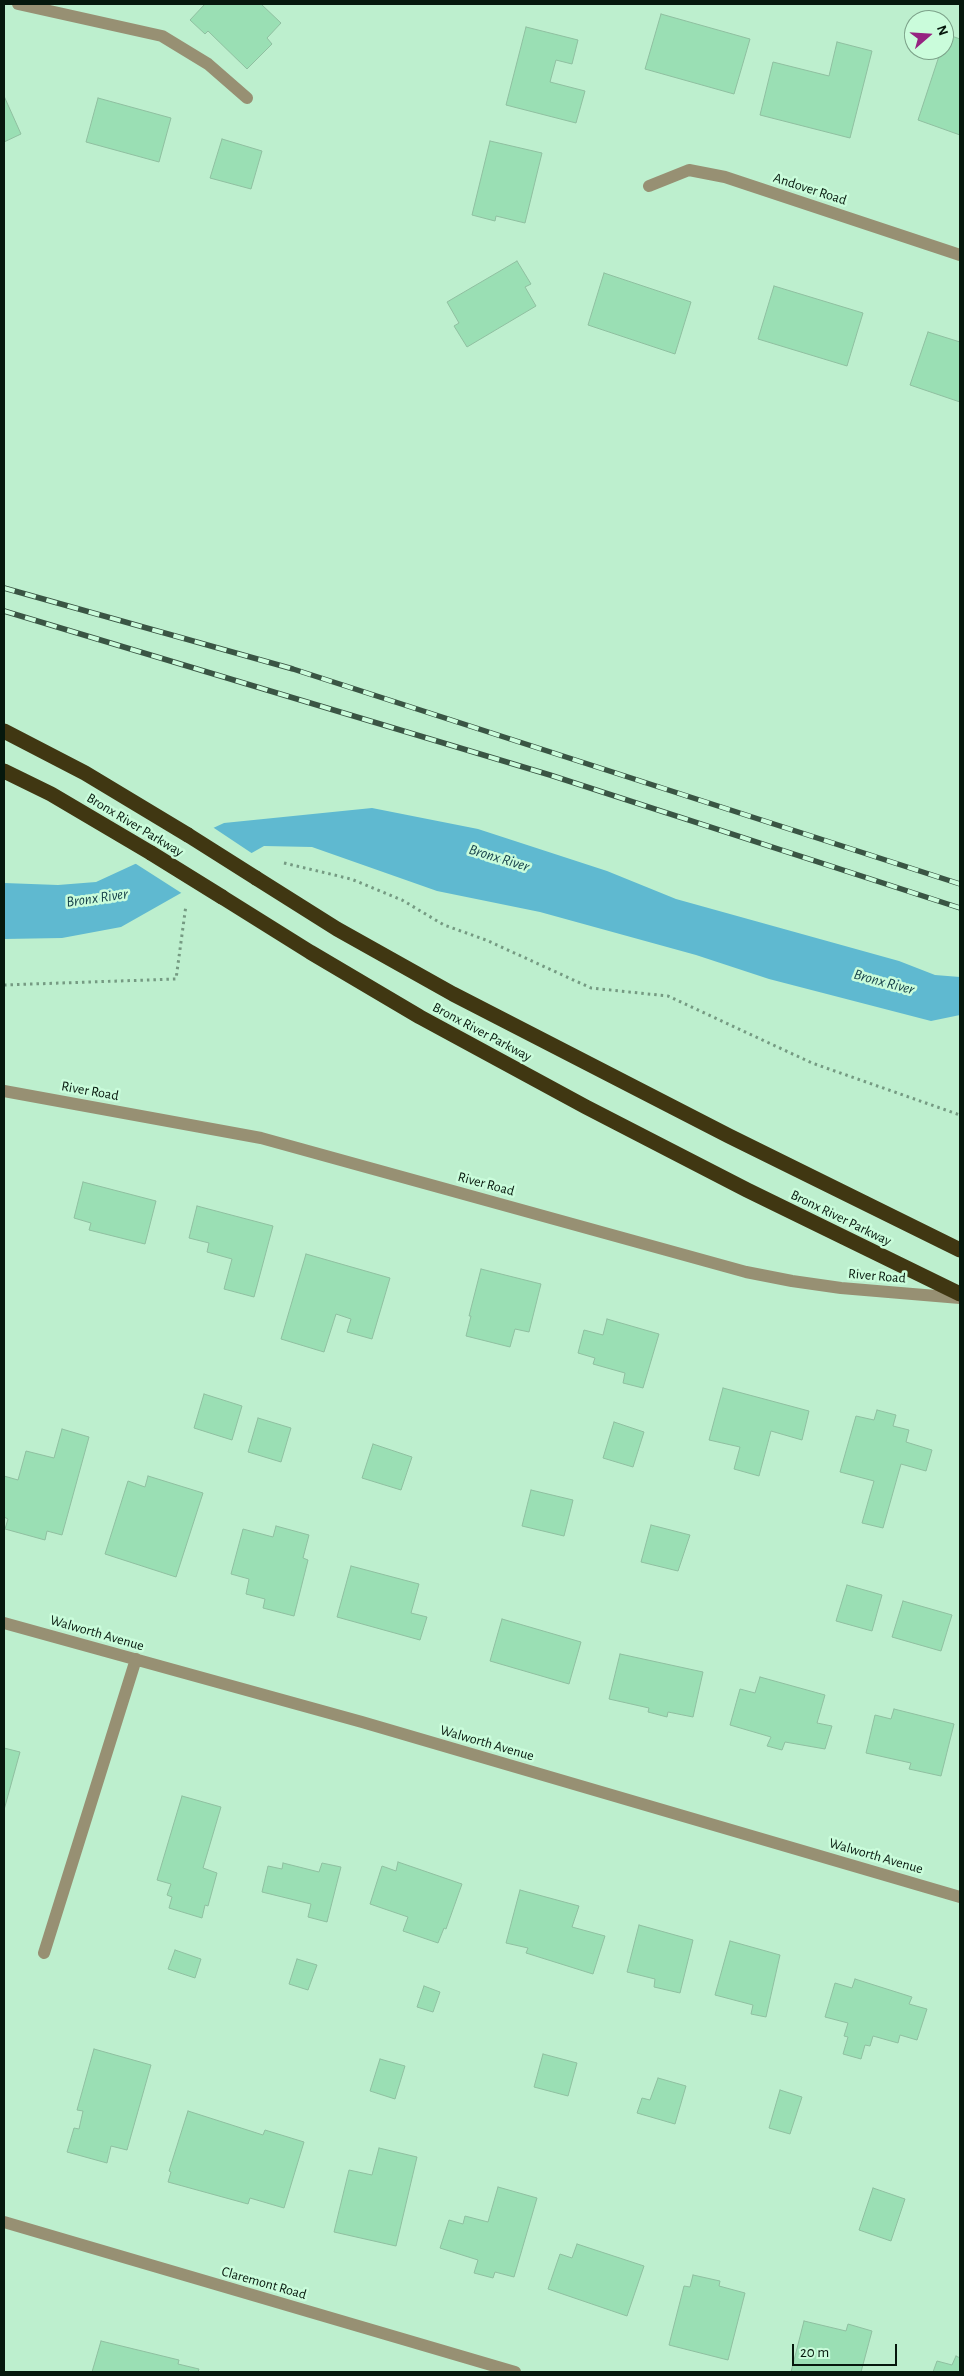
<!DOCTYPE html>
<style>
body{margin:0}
#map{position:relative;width:964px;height:2376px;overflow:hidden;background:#bdefce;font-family:"Alegreya Sans",sans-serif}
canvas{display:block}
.frame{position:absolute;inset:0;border:5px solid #06180d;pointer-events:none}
.north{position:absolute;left:904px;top:10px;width:50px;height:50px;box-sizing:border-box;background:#cafcdb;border:1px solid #7ca189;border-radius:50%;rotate:71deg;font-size:14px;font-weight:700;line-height:20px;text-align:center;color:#06180d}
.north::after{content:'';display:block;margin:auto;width:18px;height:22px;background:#962381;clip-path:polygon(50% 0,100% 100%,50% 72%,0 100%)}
.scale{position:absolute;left:792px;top:2344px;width:105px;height:22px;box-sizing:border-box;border:2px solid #06180d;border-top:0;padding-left:6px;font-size:15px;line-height:18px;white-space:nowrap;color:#06180d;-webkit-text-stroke:4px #cafcdb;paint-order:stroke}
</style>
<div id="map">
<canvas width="964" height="2376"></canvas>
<div class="frame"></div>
<div class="north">N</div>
<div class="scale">20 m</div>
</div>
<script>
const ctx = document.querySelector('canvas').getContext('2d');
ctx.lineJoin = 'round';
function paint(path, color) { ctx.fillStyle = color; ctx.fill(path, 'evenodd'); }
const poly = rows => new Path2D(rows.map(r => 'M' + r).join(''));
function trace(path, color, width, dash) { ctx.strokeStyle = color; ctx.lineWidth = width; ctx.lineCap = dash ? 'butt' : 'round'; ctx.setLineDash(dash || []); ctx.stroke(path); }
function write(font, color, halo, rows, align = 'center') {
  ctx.font = font + ' "Alegreya Sans",sans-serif'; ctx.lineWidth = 5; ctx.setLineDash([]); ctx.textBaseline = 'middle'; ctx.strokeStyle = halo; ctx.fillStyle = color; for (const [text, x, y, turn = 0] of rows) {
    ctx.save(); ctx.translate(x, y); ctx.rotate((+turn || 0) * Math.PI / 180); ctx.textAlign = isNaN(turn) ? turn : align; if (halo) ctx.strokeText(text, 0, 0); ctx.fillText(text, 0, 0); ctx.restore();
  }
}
paint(poly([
 [372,808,478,829,607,871,676,899,899,961,935,975,960,977,960,1015,931,1021,769,979,696,955,540,912,437,891,312,847,264,846,121,927,62,938,4,939,4,883,58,885,96,882,224,823]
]), '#5fb9d0');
paint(poly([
 [211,826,253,854,183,894,133,862]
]), '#bdefce');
const building = poly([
 [205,4,261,4,281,23,267,38,272,44,247,69,208,31,205,34,190,20,205,4],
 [661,14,750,39,734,94,645,69,661,14],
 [526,27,578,40,572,64,556,60,550,82,585,91,576,123,506,105,526,27],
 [946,34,960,39,960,135,918,120,941,50,944,50,946,34],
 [837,42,872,51,850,138,760,115,773,62,829,76,837,42],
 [4,96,21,134,4,142,4,96],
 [98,98,171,118,159,162,86,142,98,98],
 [222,139,262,151,251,189,210,178,222,139],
 [490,141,542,153,525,223,496,216,495,221,472,215,490,141],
 [517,261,531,284,525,287,536,306,467,347,454,326,459,323,447,302,517,261],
 [604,273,691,302,675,354,588,325,604,273],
 [774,286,863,313,847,366,758,339,774,286],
 [928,332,960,342,960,402,910,385,928,332],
 [83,1182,156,1201,145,1244,89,1230,91,1223,74,1218,83,1182],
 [197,1206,273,1226,254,1297,224,1289,232,1259,207,1252,209,1243,189,1238,197,1206],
 [306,1254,390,1278,372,1339,347,1332,351,1319,336,1314,324,1352,281,1339,306,1254],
 [481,1269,541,1284,529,1332,515,1329,510,1347,466,1336,471,1316,469,1316,481,1269],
 [607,1319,659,1334,643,1388,623,1383,625,1373,593,1364,595,1358,578,1353,584,1330,603,1335,607,1319],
 [723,1388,809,1411,802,1440,771,1431,759,1476,734,1469,740,1447,709,1440,723,1388],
 [204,1394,242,1406,232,1440,194,1428,204,1394],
 [877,1410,896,1415,893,1426,909,1430,906,1442,932,1450,926,1471,901,1464,883,1528,862,1523,874,1481,840,1472,856,1416,874,1420,877,1410],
 [258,1418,291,1428,281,1462,248,1452,258,1418],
 [614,1422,644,1432,633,1467,603,1458,614,1422],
 [62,1429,89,1437,62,1535,47,1531,45,1540,5,1529,8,1519,4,1517,4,1476,18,1480,26,1451,54,1458,62,1429],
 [373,1444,412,1457,401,1490,362,1478,373,1444],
 [148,1476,203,1493,176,1577,105,1554,128,1481,145,1487,148,1476],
 [531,1490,573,1500,564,1536,522,1526,531,1490],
 [651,1525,690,1535,678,1571,641,1562,651,1525],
 [276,1526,309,1535,303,1558,308,1560,294,1616,263,1608,265,1599,246,1594,249,1579,231,1574,243,1529,273,1537,276,1526],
 [351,1566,419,1584,411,1613,427,1617,420,1640,337,1617,351,1566],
 [847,1585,882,1595,872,1631,836,1621,847,1585],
 [903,1601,952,1615,941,1651,892,1637,903,1601],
 [502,1619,581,1642,569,1684,490,1661,502,1619],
 [620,1654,703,1672,693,1717,668,1712,667,1717,648,1712,649,1708,609,1699,620,1654],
 [760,1677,825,1695,817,1723,832,1726,825,1749,785,1742,782,1750,767,1746,771,1737,730,1725,740,1689,755,1693,760,1677],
 [894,1709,954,1724,941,1776,909,1769,911,1763,866,1753,875,1715,891,1719,894,1709],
 [4,1748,20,1752,4,1810,4,1748],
 [182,1796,221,1807,203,1868,217,1873,208,1906,205,1905,202,1918,169,1908,172,1897,167,1895,171,1884,157,1880,182,1796],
 [398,1862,462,1884,446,1929,444,1928,438,1943,403,1931,408,1917,370,1904,382,1866,396,1871,398,1862],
 [283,1863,319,1872,322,1863,341,1867,327,1922,308,1917,311,1904,262,1892,268,1866,282,1869,283,1863],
 [520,1890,579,1906,572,1927,605,1936,593,1974,526,1953,528,1948,506,1943,520,1890],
 [639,1925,693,1940,680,1993,654,1987,655,1979,627,1972,639,1925],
 [730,1941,780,1955,766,2017,751,2014,753,2005,715,1995,730,1941],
 [175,1950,201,1959,195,1978,168,1969,175,1950],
 [297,1959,317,1965,308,1990,289,1984,297,1959],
 [855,1979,912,1997,909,2004,927,2009,917,2040,900,2035,898,2043,873,2036,870,2046,865,2045,861,2059,843,2054,848,2037,844,2036,848,2023,825,2017,835,1983,852,1988,855,1979],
 [424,1986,440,1992,433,2012,417,2007,424,1986],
 [94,2049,151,2065,127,2150,111,2146,107,2163,67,2152,74,2128,79,2129,83,2111,77,2110,94,2049],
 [543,2054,577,2063,568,2096,534,2087,543,2054],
 [380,2059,405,2066,395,2099,370,2091,380,2059],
 [658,2078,686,2086,675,2124,637,2113,642,2098,650,2100,658,2078],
 [780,2090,802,2097,790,2134,769,2128,780,2090],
 [188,2111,263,2135,265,2130,304,2142,284,2208,250,2198,248,2204,168,2182,171,2172,169,2171,188,2111],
 [379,2148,417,2157,396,2246,334,2232,349,2170,372,2175,379,2148],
 [498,2187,537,2198,514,2277,495,2272,493,2278,474,2273,478,2260,440,2248,449,2220,463,2224,465,2216,488,2222,498,2187],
 [873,2188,905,2199,891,2241,859,2230,873,2188],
 [577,2244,644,2266,627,2316,548,2289,560,2254,572,2258,577,2244],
 [693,2275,720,2281,719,2286,745,2293,728,2360,669,2345,684,2286,690,2287,693,2275],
 [804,2321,846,2331,848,2324,872,2331,861,2372,791,2372,804,2321],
 [101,2341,179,2360,178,2364,199,2369,198,2372,92,2372,101,2341],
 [956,2356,960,2358,960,2372,933,2372,937,2361,952,2365,956,2356]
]);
paint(building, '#9adfb4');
trace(building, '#8fbfa0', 1);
trace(poly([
 [284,863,351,879,402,900,444,925,486,940,591,988,668,996,812,1063,960,1115],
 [4,985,176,979,186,905]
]), '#759a82', 3, [2.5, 4]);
trace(poly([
 [18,4,162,36,208,64,247,98],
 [649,186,689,170,725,177,960,255],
 [4,1091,261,1138,746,1272,792,1281,841,1288,960,1298],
 [4,1623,362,1722,960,1897],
 [44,1953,136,1659],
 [4,2222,515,2372]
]), '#979073', 12);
trace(poly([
 [4,731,85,773,188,835],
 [4,771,51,794,151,853],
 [256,878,337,929,453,994,729,1136,960,1250],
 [222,897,310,952,420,1017,586,1107,747,1190,960,1294]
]), '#403712', 15);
const rail = poly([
 [4,588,293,669,960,884],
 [4,611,550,775,960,908]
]);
trace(rail, '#3a5544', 5.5);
trace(rail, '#cafcdb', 4, [11]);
trace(poly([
 [188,835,256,878],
 [151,853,222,897]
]), '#403712', 15);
write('14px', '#06180d', '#cafcdb', [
 ["Andover Road",810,189,18],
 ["Bronx River Parkway",135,825,31],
 ["Bronx River Parkway",482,1032,28],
 ["River Road",90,1091,10],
 ["River Road",486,1184,15],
 ["Bronx River Parkway",841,1218,26],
 ["River Road",877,1276,5],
 ["Walworth Avenue",97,1633,16],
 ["Walworth Avenue",487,1743,16],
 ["Walworth Avenue",876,1856,16],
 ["Claremont Road",264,2283,16]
]);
write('italic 15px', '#143e48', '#cafcdb', [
 ["Bronx River",499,858,17],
 ["Bronx River",97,898,-8],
 ["Bronx River",884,982,15]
]);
</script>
